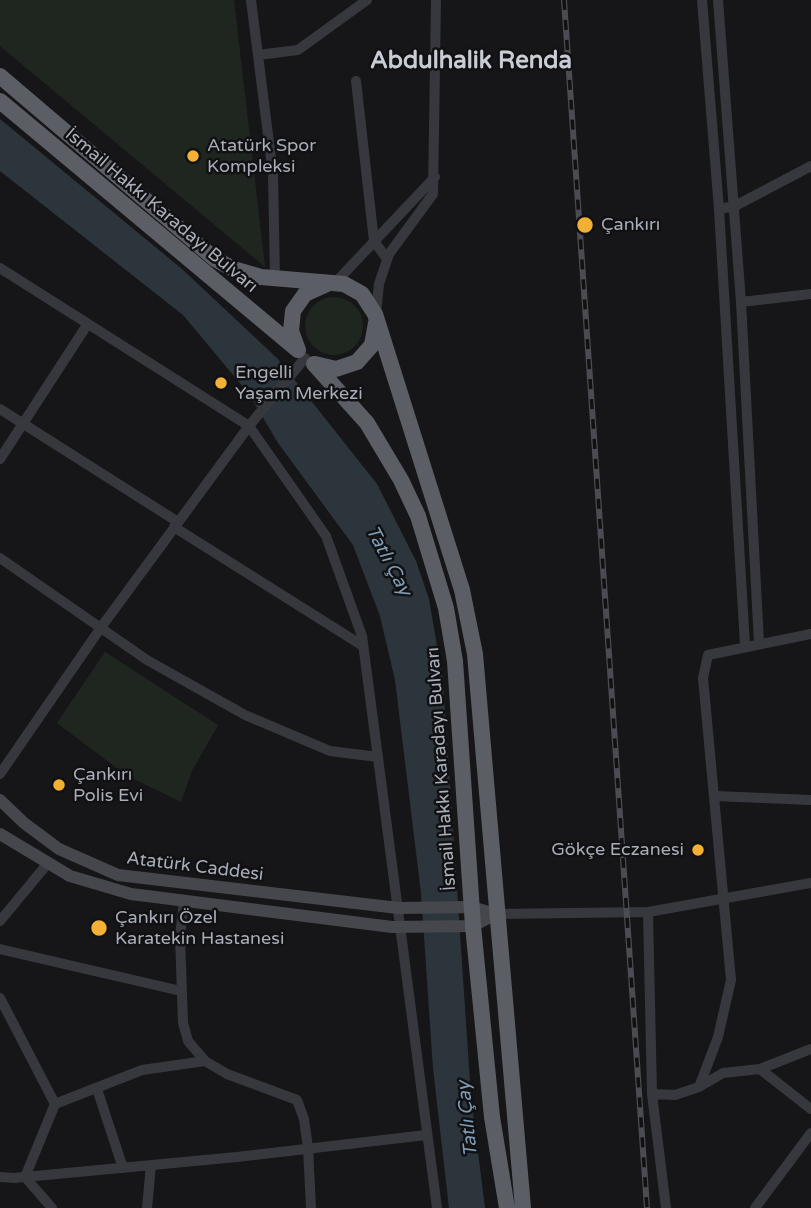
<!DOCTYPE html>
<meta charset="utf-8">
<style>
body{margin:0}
canvas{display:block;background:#161618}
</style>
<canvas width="811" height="1208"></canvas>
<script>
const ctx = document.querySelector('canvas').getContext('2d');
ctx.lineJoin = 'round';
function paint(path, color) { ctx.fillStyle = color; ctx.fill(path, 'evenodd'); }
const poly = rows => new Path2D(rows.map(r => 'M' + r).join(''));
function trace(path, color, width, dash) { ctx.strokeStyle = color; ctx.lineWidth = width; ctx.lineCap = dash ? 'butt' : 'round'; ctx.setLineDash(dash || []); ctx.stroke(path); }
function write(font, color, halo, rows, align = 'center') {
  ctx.font = font + ' "Varela Round",sans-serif'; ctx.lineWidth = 5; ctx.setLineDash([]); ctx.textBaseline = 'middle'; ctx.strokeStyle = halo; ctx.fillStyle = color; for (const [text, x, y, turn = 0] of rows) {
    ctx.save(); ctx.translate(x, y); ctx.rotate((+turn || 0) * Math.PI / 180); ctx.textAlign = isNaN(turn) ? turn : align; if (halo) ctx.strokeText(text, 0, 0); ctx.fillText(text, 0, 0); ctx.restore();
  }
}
paint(poly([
 [0,0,234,0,265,267,0,46],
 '305 326a29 29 0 1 1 58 0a29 29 0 1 1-58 0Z',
 [105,652,218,725,192,771,181,802,126,775,57,723]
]), '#1e261f');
paint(poly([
 [0,119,182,269,278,359,377,484,416,561,429,599,443,681,471,1097,485,1208,449,1208,433,1068,421,893,395,680,380,616,353,545,278,443,249,394,183,315,0,171]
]), '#2c353c');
trace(poly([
 [251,0,273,174,275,279],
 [702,0,719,209,745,645],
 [718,0,741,302,759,643],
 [258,55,298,50,367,0],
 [356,81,374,241,387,259],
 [719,209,735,206,811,166],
 [0,268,249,426,326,536,362,636,437,1208],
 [335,283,435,177],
 [741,302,811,294],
 [376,313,379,284,389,254,433,194,436,0],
 [0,409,178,522],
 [0,459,87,325],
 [174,527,363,646],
 [0,558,147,660,245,715,330,751,378,757],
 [0,774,102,626,249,426,305,358],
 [715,796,811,800],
 [184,902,180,936,183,1023,188,1041,205,1061,227,1074,297,1100,304,1119,308,1148,311,1208],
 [648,912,652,1094,666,1208],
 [496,914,648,912,811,883],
 [0,921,48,863],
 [0,949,181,991],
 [0,998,55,1104],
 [760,1069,811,1049],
 [699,1087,718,1037,731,980,703,678,708,655,811,634],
 [97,1089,123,1168],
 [652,1094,675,1095,699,1087,723,1073,760,1069,811,1109],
 [0,1177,14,1178,237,1157,426,1135],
 [52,1208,25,1177,55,1104,142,1070,205,1061],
 [147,1208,151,1165],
 [755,1208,811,1133]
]), '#37383d', 10);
trace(poly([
 [0,800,24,823,59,849,118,875,398,908,471,907,496,914],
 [0,834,70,876,131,894,392,927,473,926,496,914]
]), '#45474d', 12);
trace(poly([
 [0,76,215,259,233,269,261,277,344,284,362,294,375,314,462,590,475,654,523,1208],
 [0,101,298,350],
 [298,350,291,331,293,311,305,294,327,284],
 [314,364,367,423,401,480,418,516,446,608,455,661,473,926,492,1117,507,1208],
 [315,364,336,369,357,362,372,345,376,323]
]), '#5b5e65', 16);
const rail = poly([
 [564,0,647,1208]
]);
trace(rail, '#4a4c52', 6);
trace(rail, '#111113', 3.5, [10]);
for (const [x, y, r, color] of [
 [193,156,7,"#f2b134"],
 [585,225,9,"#f2b134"],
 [221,383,7,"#f2b134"],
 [59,785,7,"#f2b134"],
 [698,850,7,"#f2b134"],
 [99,928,9,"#f2b134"]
]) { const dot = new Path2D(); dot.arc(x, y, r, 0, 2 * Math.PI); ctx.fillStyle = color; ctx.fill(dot); trace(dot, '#111113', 2.5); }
write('18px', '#a8adb8', '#111113', [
 ["Atatürk Spor",207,146],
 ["Kompleksi",207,167],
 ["Çankırı",601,225],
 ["Engelli",235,373],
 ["Yaşam Merkezi",235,394],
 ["Çankırı",73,775],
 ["Polis Evi",73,796],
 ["Gökçe Eczanesi",684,850,"right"],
 ["Çankırı Özel",115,918],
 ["Karatekin Hastanesi",115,939]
], 'left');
write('18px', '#a8adb8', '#111113', [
 ["İsmail Hakkı Karadayı Bulvarı",161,211,40],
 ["İsmail Hakkı Karadayı Bulvarı",442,769,-94],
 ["Atatürk Caddesi",195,867,7]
]);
write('italic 19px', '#7f9bb3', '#111113', [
 ["Tatlı Çay",388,561,62],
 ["Tatlı Çay",468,1119,-96]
]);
write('bold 24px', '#c9ccd4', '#111113', [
 ["Abdulhalik Renda",471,62]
]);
</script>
